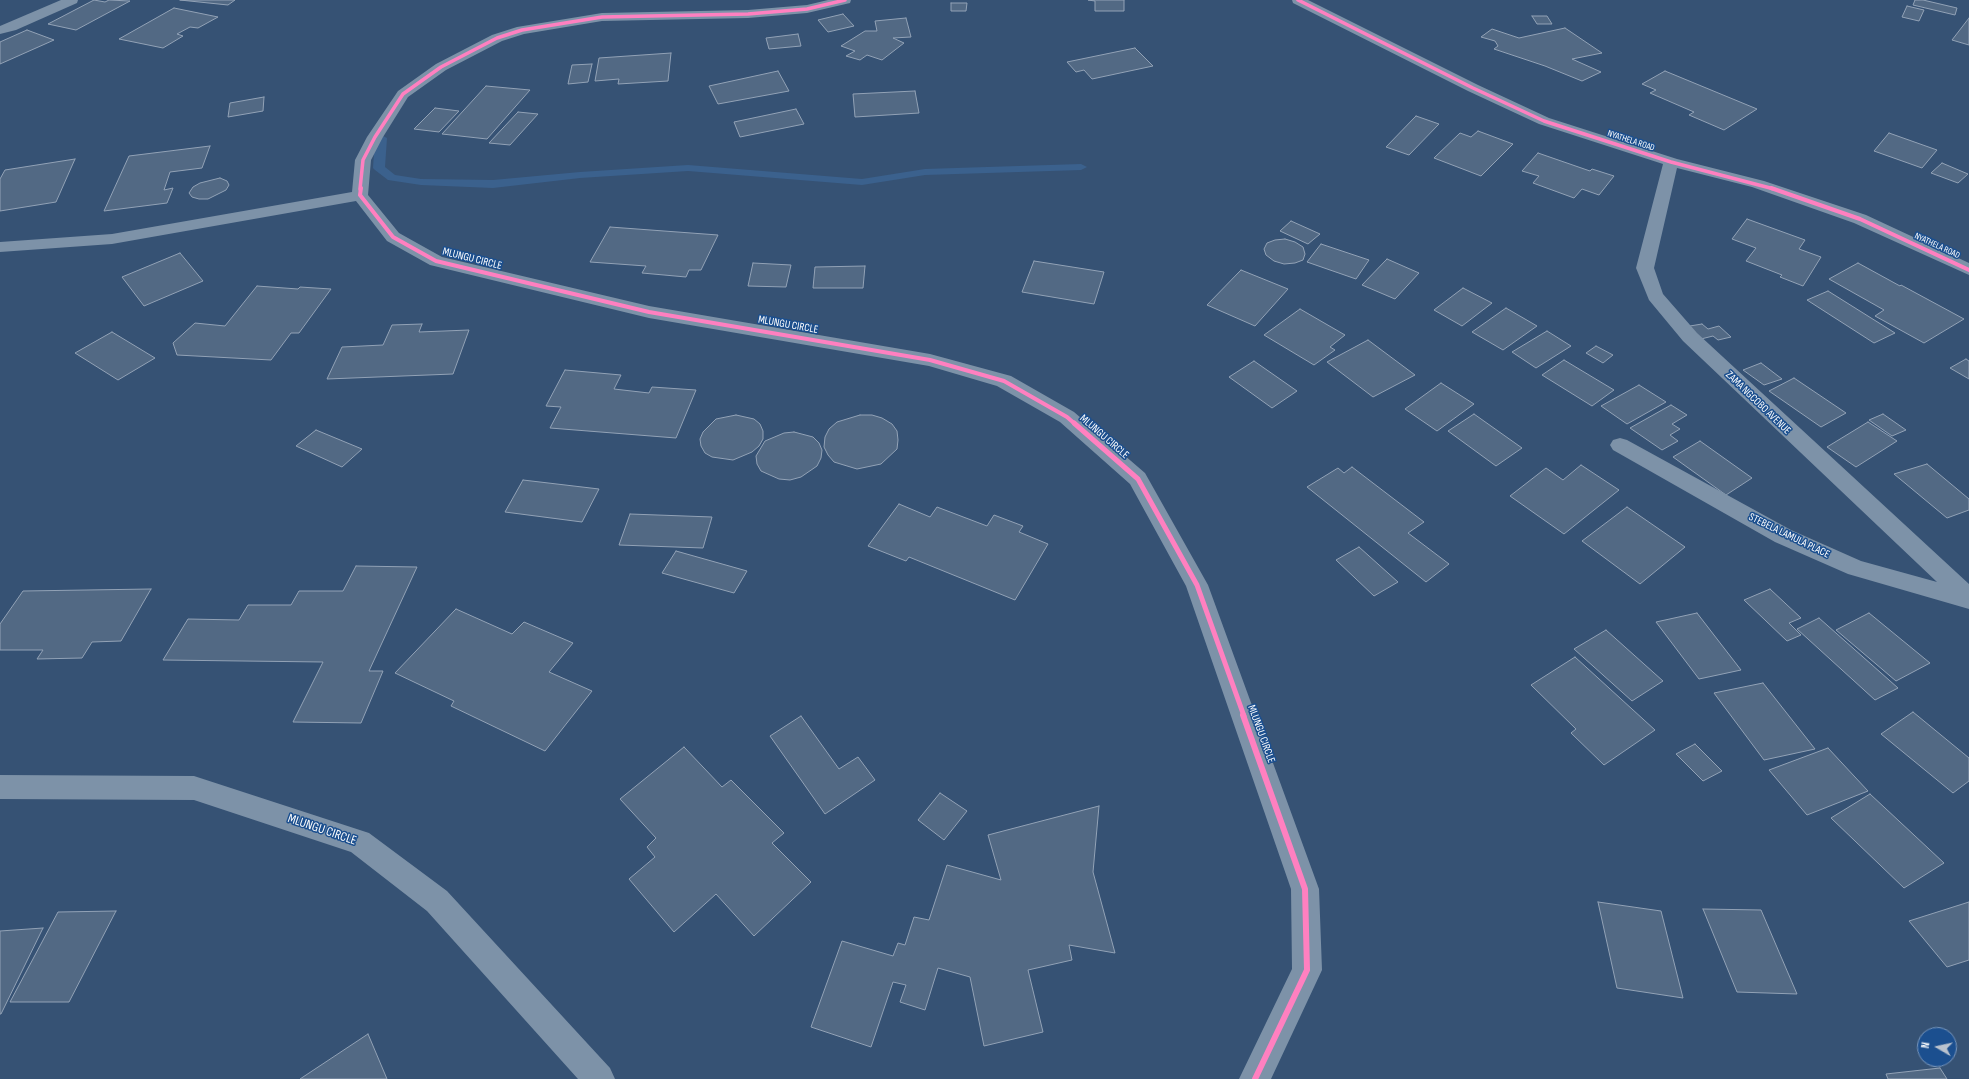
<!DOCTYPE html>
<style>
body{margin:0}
#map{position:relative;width:1969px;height:1079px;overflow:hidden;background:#365274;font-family:"Sofia Sans Condensed",sans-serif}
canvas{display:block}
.north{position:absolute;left:1917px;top:1027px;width:40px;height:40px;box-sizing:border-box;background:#1b4f8f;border:1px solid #7695bc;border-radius:50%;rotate:279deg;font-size:11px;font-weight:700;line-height:16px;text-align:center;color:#fff}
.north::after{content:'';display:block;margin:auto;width:14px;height:18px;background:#b9c2ce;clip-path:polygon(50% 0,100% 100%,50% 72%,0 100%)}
</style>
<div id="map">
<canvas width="1969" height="1079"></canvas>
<div class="north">N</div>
</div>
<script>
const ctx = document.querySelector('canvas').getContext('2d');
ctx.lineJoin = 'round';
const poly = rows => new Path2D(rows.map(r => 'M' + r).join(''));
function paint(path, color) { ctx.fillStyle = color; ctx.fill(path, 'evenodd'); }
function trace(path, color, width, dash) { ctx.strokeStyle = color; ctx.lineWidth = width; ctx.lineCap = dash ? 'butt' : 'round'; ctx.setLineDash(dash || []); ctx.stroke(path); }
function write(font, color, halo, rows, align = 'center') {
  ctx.font = font + ' "Sofia Sans Condensed",sans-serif'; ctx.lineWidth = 3; ctx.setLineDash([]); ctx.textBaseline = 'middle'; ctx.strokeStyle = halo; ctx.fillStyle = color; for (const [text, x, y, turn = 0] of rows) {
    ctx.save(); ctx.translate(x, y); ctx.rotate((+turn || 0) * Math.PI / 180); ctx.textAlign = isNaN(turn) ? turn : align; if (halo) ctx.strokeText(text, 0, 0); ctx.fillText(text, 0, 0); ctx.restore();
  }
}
paint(poly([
 [381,135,387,138,385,167,395,175,421,179,493,180,580,172,688,165,862,179,925,169,1081,164,1087,167,1081,170,925,175,862,185,688,171,580,178,493,188,421,185,388,180,375,170,373,168,375,138,381,135]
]), '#3b618d');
const building = poly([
 [94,0,105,2,109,0,130,1,76,30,48,24,94,0],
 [180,0,235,0,228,5,180,0],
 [1124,0,1124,11,1095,11,1095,1,1088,0,1124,0],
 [1915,0,1923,0,1957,8,1955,15,1913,5,1915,0],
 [951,3,967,3,966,11,951,11,951,3],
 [1907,6,1924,10,1919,21,1902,17,1907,6],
 [174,8,218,17,198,28,190,27,177,34,183,36,163,48,119,39,174,8],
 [843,14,854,26,828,32,818,20,843,14],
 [1532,16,1547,16,1552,24,1537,24,1532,16],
 [906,18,911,37,893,38,904,43,882,60,867,55,860,60,846,56,855,51,841,46,865,31,877,31,875,21,906,18],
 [1969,18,1969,45,1952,40,1969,18],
 [1565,28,1602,53,1572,59,1601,72,1582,81,1545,66,1494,49,1498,46,1495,41,1481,37,1492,29,1519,38,1565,28],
 [27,30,54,40,0,64,0,42,27,30],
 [798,34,801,46,769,49,766,38,798,34],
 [1135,48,1153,66,1092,79,1084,70,1076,72,1067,62,1135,48],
 [671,53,668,81,618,84,619,79,595,81,599,58,671,53],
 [592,64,588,82,568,84,572,65,592,64],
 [778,71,789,91,718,104,709,86,778,71],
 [1665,71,1757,109,1724,130,1689,115,1694,112,1650,93,1656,90,1642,84,1665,71],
 [486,86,530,90,487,139,442,134,486,86],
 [915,91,919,113,855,117,853,94,915,91],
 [264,97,263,111,228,117,230,103,264,97],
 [435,108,459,111,439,132,414,129,435,108],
 [796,109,804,124,740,137,734,122,796,109],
 [518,112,538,114,510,145,489,143,518,112],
 [1416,116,1439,124,1409,155,1386,147,1416,116],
 [1478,131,1513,144,1481,176,1434,158,1460,133,1471,137,1478,131],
 [1889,133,1937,150,1922,168,1874,151,1889,133],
 [210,146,202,168,170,172,164,190,173,188,167,203,104,211,129,156,210,146],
 [1538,153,1590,171,1592,169,1614,176,1599,195,1582,189,1574,198,1533,183,1539,176,1522,171,1538,153],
 [75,159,56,202,0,211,0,179,5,170,75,159],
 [1942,163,1968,174,1958,183,1931,173,1942,163],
 [220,178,227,181,229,185,226,190,208,199,199,199,192,197,189,193,193,187,200,183,220,178],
 [1747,219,1805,240,1799,249,1821,257,1803,286,1780,277,1782,275,1746,261,1756,248,1732,239,1747,219],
 [1291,221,1320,234,1308,244,1280,231,1291,221],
 [610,227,718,235,701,270,689,270,686,277,642,273,646,266,590,262,610,227],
 [1285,239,1295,242,1303,247,1305,254,1303,260,1295,263,1284,264,1274,261,1266,255,1264,249,1267,243,1275,240,1285,239],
 [1321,244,1369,260,1356,279,1307,262,1321,244],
 [180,253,203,281,144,306,122,277,180,253],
 [1387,259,1419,273,1395,299,1362,285,1387,259],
 [1034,261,1104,272,1094,304,1022,292,1034,261],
 [753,263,791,265,786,287,748,286,753,263],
 [1858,263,1900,286,1901,285,1964,319,1924,343,1875,316,1884,310,1829,279,1858,263],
 [865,266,863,288,813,288,815,267,865,266],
 [1241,270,1288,289,1255,326,1207,305,1241,270],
 [257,286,298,289,300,287,331,289,299,333,291,333,271,360,177,355,173,343,195,323,225,326,257,286],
 [1463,288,1492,303,1462,326,1434,310,1463,288],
 [1828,291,1895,333,1874,343,1807,300,1828,291],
 [1506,308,1537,326,1503,350,1472,332,1506,308],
 [1300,309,1345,335,1330,347,1335,350,1314,365,1264,335,1300,309],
 [422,324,419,332,469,330,453,374,327,379,342,347,383,345,392,325,422,324],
 [1702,324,1708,329,1719,326,1731,337,1718,340,1713,336,1697,340,1684,327,1702,324],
 [1547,331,1571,346,1536,368,1512,352,1547,331],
 [112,332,155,358,118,380,75,353,112,332],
 [1368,340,1415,375,1373,397,1327,362,1368,340],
 [1596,346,1613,355,1603,363,1586,353,1596,346],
 [1966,359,1969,361,1969,379,1950,368,1966,359],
 [1564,360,1614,390,1592,406,1542,375,1564,360],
 [1254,361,1297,391,1272,408,1229,377,1254,361],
 [1761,363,1782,379,1764,385,1743,370,1761,363],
 [565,370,621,375,614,389,649,393,652,387,696,390,676,438,550,428,561,407,546,406,565,370],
 [1794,378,1846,413,1821,427,1769,391,1794,378],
 [1441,383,1474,404,1437,431,1405,409,1441,383],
 [1639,385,1666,402,1627,424,1601,406,1639,385],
 [1671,405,1687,415,1672,424,1680,429,1670,435,1678,441,1662,450,1630,428,1671,405],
 [1474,414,1522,448,1496,466,1448,431,1474,414],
 [1883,414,1906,430,1892,436,1869,420,1883,414],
 [736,415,754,419,760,424,763,431,763,439,759,446,752,452,733,460,712,457,705,453,701,446,700,439,703,432,716,419,736,415],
 [860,415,872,415,882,418,892,424,897,431,898,440,897,449,881,464,857,469,834,462,828,455,824,447,825,437,829,429,837,422,860,415],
 [1868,422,1897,441,1856,467,1827,447,1868,422],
 [316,430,362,449,342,467,296,446,316,430],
 [794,432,813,437,819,443,822,450,821,458,817,466,801,477,790,480,779,479,761,471,757,464,756,456,765,441,784,433,794,432],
 [1700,441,1752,478,1726,495,1673,457,1700,441],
 [1927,464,1969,499,1969,510,1947,518,1894,474,1927,464],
 [1581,465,1619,490,1564,534,1510,496,1546,468,1563,480,1581,465],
 [1352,467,1424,522,1408,533,1449,564,1426,582,1307,487,1338,468,1344,473,1352,467],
 [523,480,599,489,582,522,505,512,523,480],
 [899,504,930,517,937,507,987,526,994,515,1023,526,1019,532,1048,544,1015,600,909,557,906,561,868,546,899,504],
 [1627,507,1685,547,1640,584,1582,541,1627,507],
 [630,514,712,517,703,548,619,545,630,514],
 [1359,547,1398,582,1374,596,1336,560,1359,547],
 [676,551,747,571,734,593,662,573,676,551],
 [356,566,417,567,369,671,383,671,361,723,293,722,323,662,163,660,188,619,239,620,248,605,291,605,299,591,343,591,356,566],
 [151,589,121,641,92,642,82,658,37,659,43,650,0,650,0,624,23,591,151,589],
 [1770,589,1801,618,1789,623,1801,635,1787,641,1744,600,1770,589],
 [456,609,512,634,524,622,573,643,549,672,592,691,545,751,451,706,454,701,395,673,456,609],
 [1697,613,1741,670,1699,679,1656,622,1697,613],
 [1869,613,1930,663,1896,681,1836,630,1869,613],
 [1819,618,1898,688,1875,700,1797,629,1819,618],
 [1606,630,1663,681,1632,701,1574,649,1606,630],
 [1575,657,1655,730,1604,765,1571,733,1576,729,1531,685,1575,657],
 [1763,683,1815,749,1764,760,1714,693,1763,683],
 [1913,712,1969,758,1969,781,1953,793,1881,734,1913,712],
 [801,716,839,769,858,757,875,780,825,814,770,736,801,716],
 [1695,744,1722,771,1703,781,1676,754,1695,744],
 [684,747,722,787,731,780,784,833,772,843,811,882,754,936,716,894,674,932,629,879,655,857,647,847,656,838,620,799,684,747],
 [1828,748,1868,791,1807,815,1769,770,1828,748],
 [940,793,967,811,944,840,918,820,940,793],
 [1870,794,1944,863,1904,888,1831,818,1870,794],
 [1099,806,1093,872,1115,953,1069,945,1072,960,1028,970,1043,1032,984,1046,970,977,938,968,925,1010,900,1002,906,985,893,982,871,1047,811,1027,842,941,893,956,898,943,905,945,914,917,929,920,947,865,1001,880,988,835,1099,806],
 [1598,902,1661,911,1683,998,1617,988,1598,902],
 [1969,902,1969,960,1947,967,1909,921,1969,902],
 [1703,909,1761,910,1797,994,1737,992,1703,909],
 [116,911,69,1002,10,1002,58,912,116,911],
 [43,928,1,1014,0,1014,0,931,43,928],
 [368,1034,387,1079,300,1079,368,1034],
 [1940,1068,1947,1079,1888,1079,1886,1074,1940,1068]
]);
paint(building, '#526984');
trace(building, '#92a2b6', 1);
paint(poly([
 [61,0,78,0,77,3,16,30,0,34,0,26,61,0]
]), '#7d92a8');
paint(poly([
 [828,0,851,0,850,3,807,13,748,18,602,21,524,34,502,41,446,70,408,97,383,137,371,160,368,195,399,233,442,257,649,306,930,354,1011,376,1074,412,1145,473,1208,585,1319,889,1322,970,1271,1079,1239,1079,1292,969,1291,889,1186,586,1130,484,1060,422,997,386,929,366,649,318,430,265,387,241,356,201,112,244,0,252,0,242,112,234,352,192,355,160,367,137,398,91,436,64,492,35,517,27,602,13,748,10,807,5,828,0],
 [1292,0,1308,0,1478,85,1549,118,1677,159,1764,181,1866,215,1969,263,1969,275,1854,223,1752,187,1677,168,1654,268,1663,294,1697,333,1969,584,1969,609,1848,574,1775,542,1613,450,1610,445,1613,440,1620,438,1627,440,1791,530,1861,561,1937,582,1683,341,1649,300,1636,268,1663,164,1539,124,1468,91,1293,3,1292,0],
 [0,775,194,776,369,833,447,891,610,1068,615,1079,578,1079,427,911,351,852,194,800,0,799,0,775]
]), '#7d92a8');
trace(poly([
 [1298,0,1473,88,1544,121,1671,162,1774,189],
 [360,189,363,160,375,137,403,94,441,67,497,38,522,30,602,17,748,14,807,9,845,0]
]), '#ff80c0', 3.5);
trace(poly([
 [361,188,360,195,393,237,436,261,649,312,930,360,1004,381,1067,417,1075,424],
 [1771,188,1860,219,1969,270]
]), '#ff80c0', 4);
trace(poly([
 [1074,423,1138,479,1197,585,1244,716]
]), '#ff80c0', 5);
trace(poly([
 [1243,715,1305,889,1307,970,1255,1079]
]), '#ff80c0', 6);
write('9px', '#fff', '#1b4f8f', [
 ["NYATHELA ROAD",1631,141,18],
 ["NYATHELA ROAD",1937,246,25]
]);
write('11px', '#fff', '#1b4f8f', [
 ["MLUNGU CIRCLE",472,259,14],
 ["MLUNGU CIRCLE",788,325,10],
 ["ZAMA NGCOBO AVENUE",1758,403,44],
 ["MLUNGU CIRCLE",1104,437,41],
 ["STEBELA LAMULA PLACE",1789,536,26],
 ["MLUNGU CIRCLE",1261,734,70]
]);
write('13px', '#fff', '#1b4f8f', [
 ["MLUNGU CIRCLE",322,830,19]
]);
</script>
